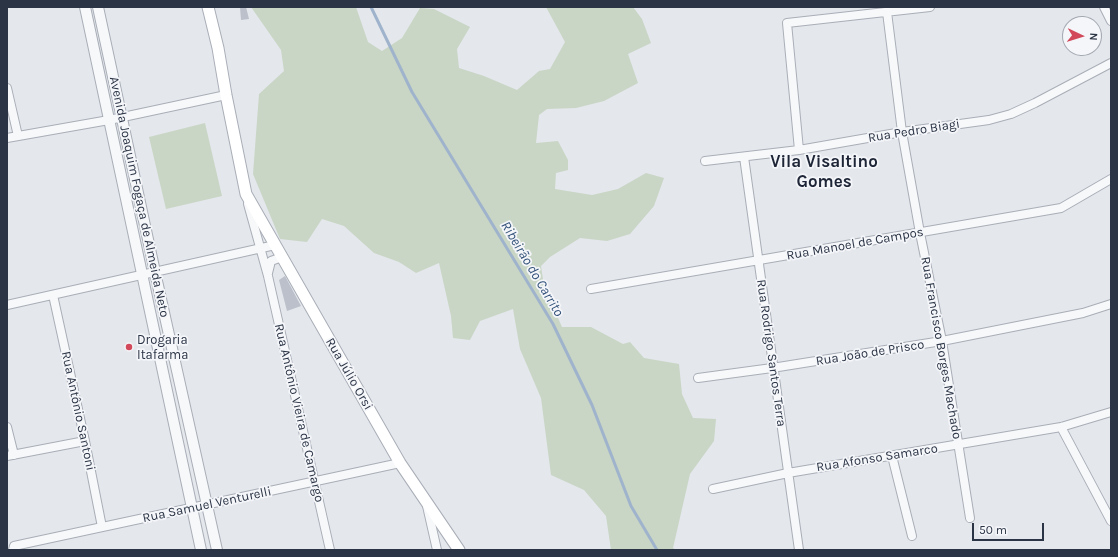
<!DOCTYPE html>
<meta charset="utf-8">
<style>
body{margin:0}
#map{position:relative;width:1118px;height:557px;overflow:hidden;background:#e4e7ec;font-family:Karla,sans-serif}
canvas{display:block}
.frame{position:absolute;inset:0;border:8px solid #2b3445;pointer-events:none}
.north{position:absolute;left:1062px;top:16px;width:40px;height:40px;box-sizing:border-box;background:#f4f6f9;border:1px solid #a4a8b1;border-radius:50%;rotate:94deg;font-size:11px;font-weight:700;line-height:16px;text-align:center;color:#2b3445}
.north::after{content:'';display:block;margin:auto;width:14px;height:18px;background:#d1495b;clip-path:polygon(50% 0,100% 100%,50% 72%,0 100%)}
.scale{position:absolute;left:972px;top:523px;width:72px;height:18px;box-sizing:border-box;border:2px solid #2b3445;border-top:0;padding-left:5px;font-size:12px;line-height:14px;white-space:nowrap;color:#2b3445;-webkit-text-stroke:3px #f4f6f9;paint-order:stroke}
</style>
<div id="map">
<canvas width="1118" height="557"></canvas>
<div class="frame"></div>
<div class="north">N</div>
<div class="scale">50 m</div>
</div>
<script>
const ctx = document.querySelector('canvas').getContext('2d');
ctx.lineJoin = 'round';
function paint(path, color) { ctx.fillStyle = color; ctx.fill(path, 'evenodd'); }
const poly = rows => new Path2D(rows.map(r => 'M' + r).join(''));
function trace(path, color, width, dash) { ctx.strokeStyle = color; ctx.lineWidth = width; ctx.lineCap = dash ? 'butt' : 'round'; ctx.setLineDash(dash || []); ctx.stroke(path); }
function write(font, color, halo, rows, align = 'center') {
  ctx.font = font + ' Karla,sans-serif'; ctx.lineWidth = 3.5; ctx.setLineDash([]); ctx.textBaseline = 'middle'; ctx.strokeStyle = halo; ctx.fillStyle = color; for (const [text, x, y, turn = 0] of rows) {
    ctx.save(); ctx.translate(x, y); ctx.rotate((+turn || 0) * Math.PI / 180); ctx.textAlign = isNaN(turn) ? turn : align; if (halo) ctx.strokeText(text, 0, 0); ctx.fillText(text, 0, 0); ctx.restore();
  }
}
paint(poly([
 [251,7,356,7,368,42,382,51,402,38,420,8,434,9,470,27,457,49,459,68,484,76,517,90,539,71,550,69,565,42,546,7,633,7,642,19,651,43,628,54,638,83,604,101,576,108,547,109,539,115,536,143,558,141,568,160,568,170,556,173,555,189,592,195,618,189,646,173,664,178,654,206,630,234,607,241,580,238,550,257,541,266,544,286,562,327,591,327,623,344,630,342,644,358,679,364,682,394,693,418,716,419,714,441,690,474,673,548,676,550,611,550,606,516,584,490,551,475,541,398,520,349,513,309,480,321,470,340,453,338,451,316,439,263,416,273,399,262,374,253,344,226,322,219,307,242,280,239,253,174,259,94,284,71,281,50],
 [205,123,222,196,166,209,149,137]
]), '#c9d6c5');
trace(poly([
 [371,7,412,92,553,324,592,405,631,506,657,550]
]), '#9fb4cc', 3);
paint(poly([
 [240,7,246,7,249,19,241,20],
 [285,276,301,306,287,311,279,280]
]), '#bbc0ca');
const minor = poly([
 [1104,7,1111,21],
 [887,12,902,132,920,233,942,341,970,518],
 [7,88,18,136],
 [7,138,109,120,226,95],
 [799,150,787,23,930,7],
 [744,157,799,550],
 [705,161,799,150,902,132,989,120,1011,114,1035,103,1111,63],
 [248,204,268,276,330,550],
 [268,273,271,261,282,257],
 [591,289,1061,208,1111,179],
 [53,295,85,441,102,527],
 [7,305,275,245],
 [698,378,772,368,942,341,1083,313,1111,304],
 [7,427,14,455],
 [1061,427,1111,521],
 [7,456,85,441],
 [892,456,912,536],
 [713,489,788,473,1061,427,1111,412],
 [427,506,437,550],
 [13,550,14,546,400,463]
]);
const tertiary = poly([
 [85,7,201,550],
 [98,7,155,272,217,550]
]);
const secondary = poly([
 [208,7,218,48,226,95,246,194,400,463,459,550]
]);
trace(minor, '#a9aeb7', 10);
trace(tertiary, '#a9aeb7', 12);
trace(secondary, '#a9aeb7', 13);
trace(minor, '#f7f8fa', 8);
trace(tertiary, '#f7f8fa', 10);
trace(secondary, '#fff', 11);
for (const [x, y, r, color] of [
 [129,347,4,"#d1495b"]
]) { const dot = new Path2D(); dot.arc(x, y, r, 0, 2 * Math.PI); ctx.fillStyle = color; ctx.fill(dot); trace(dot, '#f4f6f9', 1.5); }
write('13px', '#2b3445', '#f4f6f9', [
 ["Rua Pedro Biagi",914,131,-9],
 ["Avenida Joaquim Fogaça de Almeida Neto",139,197,78],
 ["Rua Manoel de Campos",855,244,-10],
 ["Rua Francisco Borges Machado",941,348,80],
 ["Rua Rodrigo Santos Terra",771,353,82],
 ["Rua João de Prisco",870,353,-9],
 ["Rua Júlio Orsi",349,374,60],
 ["Rua Antônio Santoni",78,411,78],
 ["Rua Antônio Vieira de Camargo",299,413,77],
 ["Rua Afonso Samarco",877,458,-9],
 ["Rua Samuel Venturelli",207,505,-12]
]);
write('13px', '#2b3445', '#f4f6f9', [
 ["Drogaria",137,340],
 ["Itafarma",137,355]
], 'left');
write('italic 14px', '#34527a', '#f4f6f9', [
 ["Ribeirão do Carrito",532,269,59]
]);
write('bold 17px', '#1d2536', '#f4f6f9', [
 ["Vila Visaltino",824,162],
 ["Gomes",824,182]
]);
</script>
